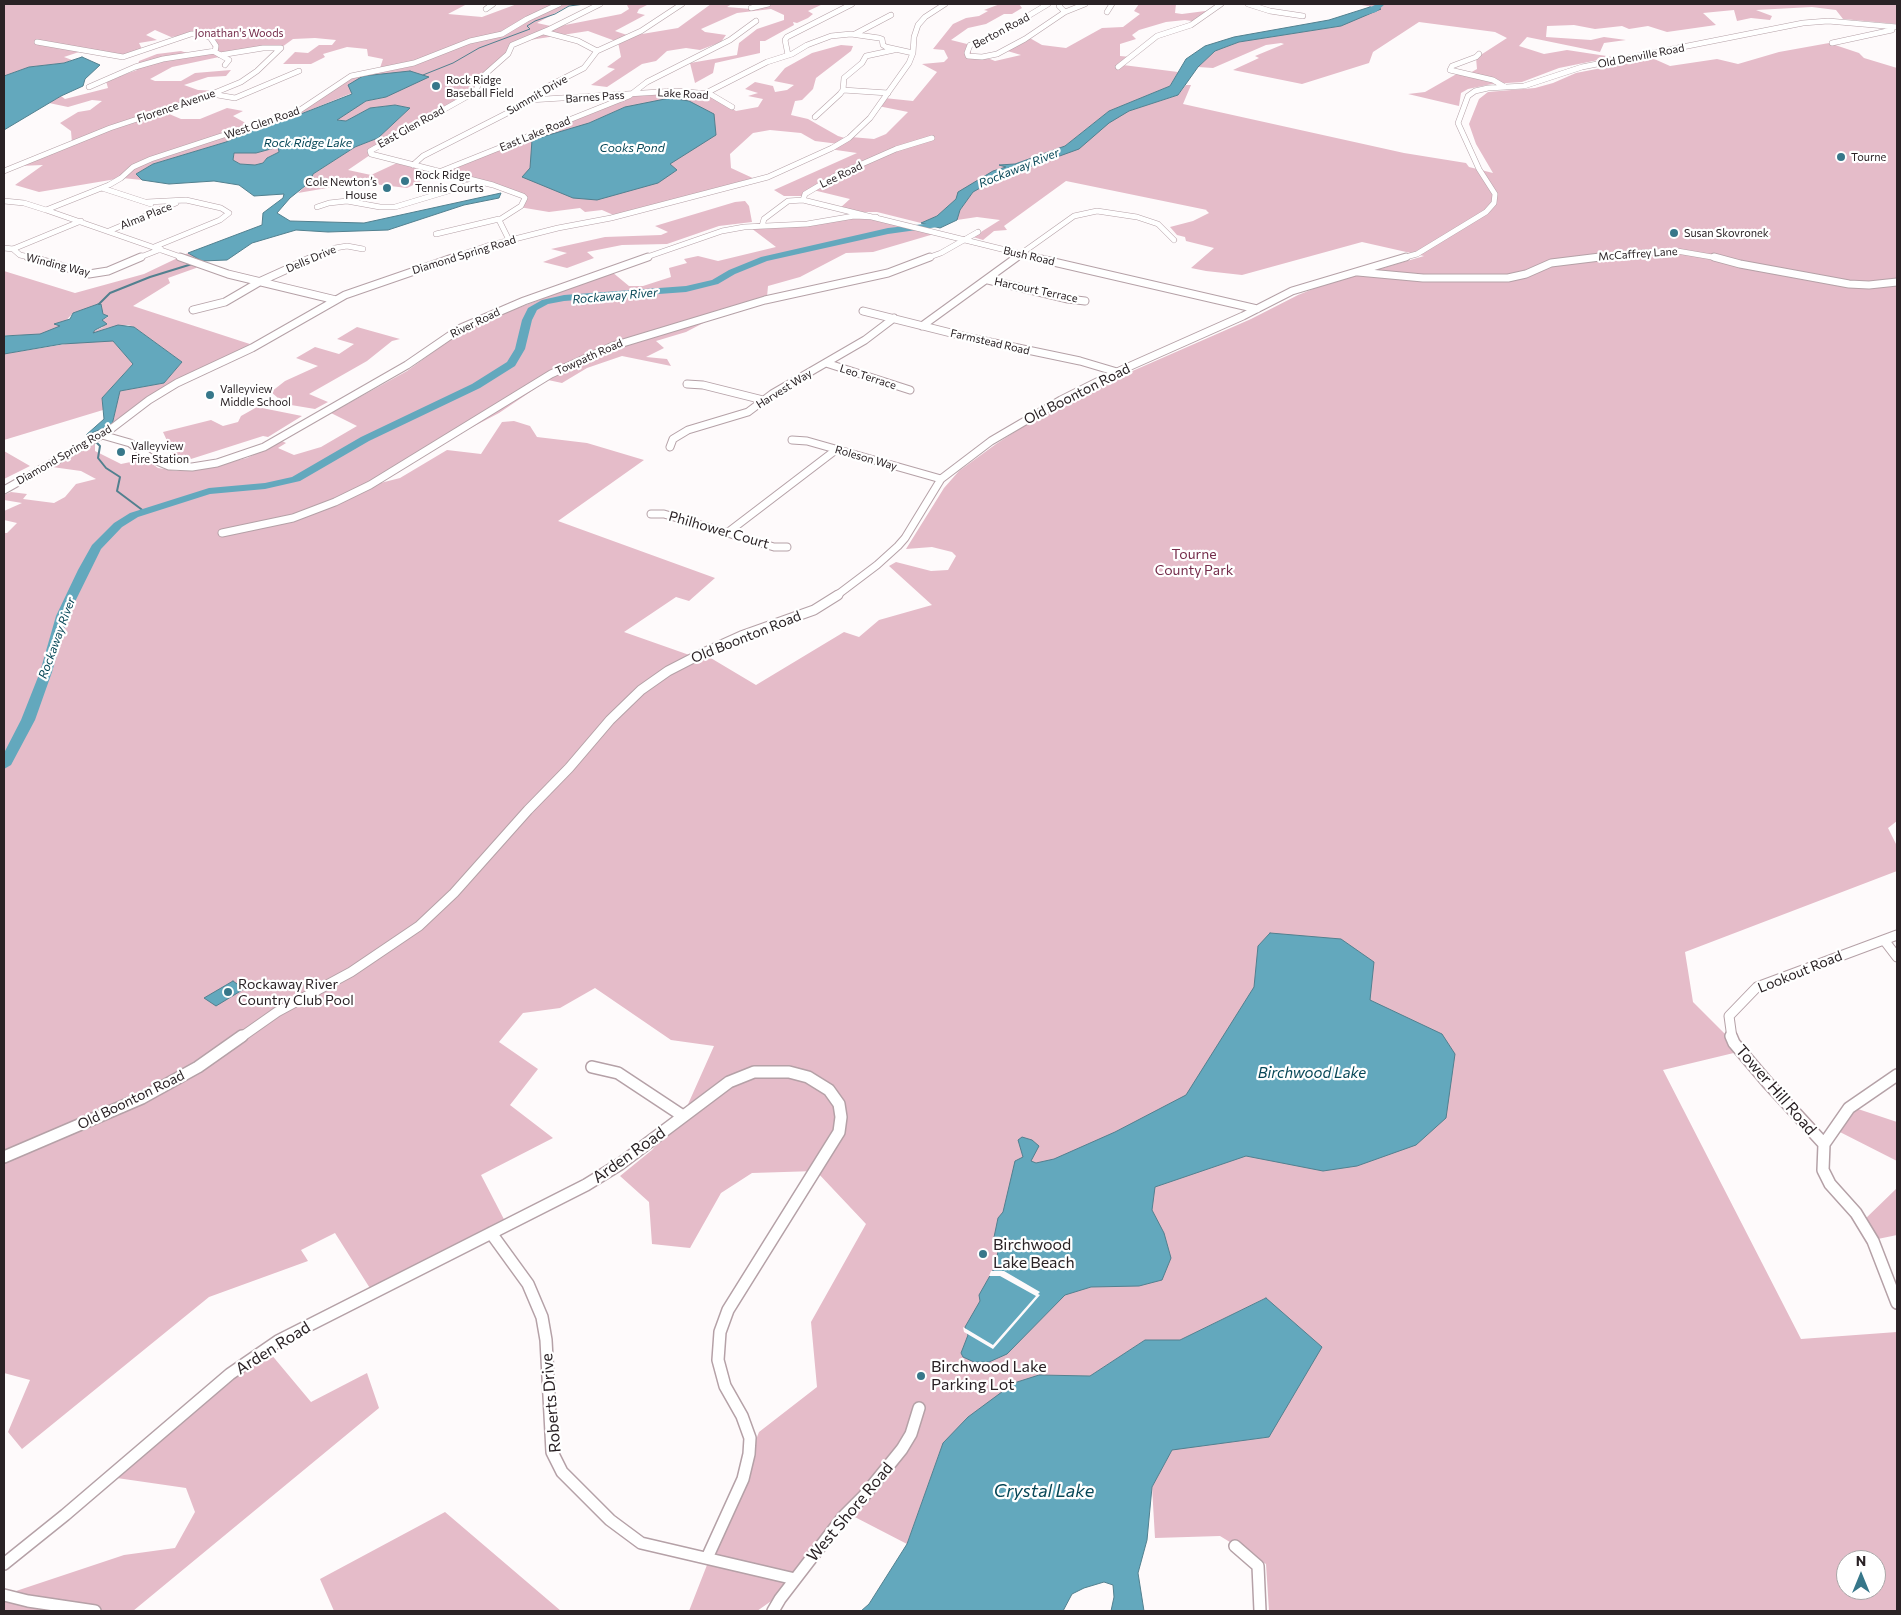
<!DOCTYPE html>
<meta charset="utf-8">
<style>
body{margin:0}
#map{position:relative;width:1901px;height:1615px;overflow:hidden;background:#fefafb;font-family:Commissioner,sans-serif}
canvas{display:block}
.frame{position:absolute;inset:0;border:5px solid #2a2225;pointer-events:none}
.north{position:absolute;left:1836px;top:1550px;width:50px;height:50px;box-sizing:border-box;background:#fff;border:1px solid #aaa7a8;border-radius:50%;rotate:0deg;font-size:14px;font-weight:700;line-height:20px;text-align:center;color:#2a2225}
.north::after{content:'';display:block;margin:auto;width:18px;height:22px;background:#37778a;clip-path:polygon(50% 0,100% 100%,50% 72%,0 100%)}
</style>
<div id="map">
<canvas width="1901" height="1615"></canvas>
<div class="frame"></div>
<div class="north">N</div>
</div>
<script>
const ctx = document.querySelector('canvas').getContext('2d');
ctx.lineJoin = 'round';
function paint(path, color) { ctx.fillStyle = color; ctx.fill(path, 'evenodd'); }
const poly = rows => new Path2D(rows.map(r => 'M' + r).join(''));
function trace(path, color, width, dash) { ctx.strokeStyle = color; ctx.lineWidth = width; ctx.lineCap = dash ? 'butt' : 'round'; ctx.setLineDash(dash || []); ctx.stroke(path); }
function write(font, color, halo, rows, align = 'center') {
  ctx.font = font + ' Commissioner,sans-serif'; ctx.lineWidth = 4.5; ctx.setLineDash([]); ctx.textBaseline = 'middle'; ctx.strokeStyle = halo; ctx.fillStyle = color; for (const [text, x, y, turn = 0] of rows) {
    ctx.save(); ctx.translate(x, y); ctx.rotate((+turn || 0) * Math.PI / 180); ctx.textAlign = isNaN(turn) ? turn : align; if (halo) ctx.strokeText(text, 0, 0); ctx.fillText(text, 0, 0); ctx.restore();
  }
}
paint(poly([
 [4,4,467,4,448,14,482,17,517,4,572,4,537,23,555,27,621,14,629,9,627,5,630,4,649,4,639,9,637,13,645,15,615,31,630,36,678,28,711,4,732,4,727,7,751,9,767,4,823,4,808,11,813,14,808,18,797,23,793,22,794,25,765,41,760,41,760,53,715,63,713,73,695,83,690,63,737,55,739,43,757,29,784,20,784,15,771,9,737,13,701,29,705,32,726,35,721,42,700,50,686,48,667,51,656,61,642,64,607,87,591,85,615,69,607,67,621,57,618,42,588,31,517,42,484,75,476,92,369,151,370,155,348,170,371,175,399,162,439,172,633,94,674,91,709,94,736,111,758,107,763,99,748,96,758,93,745,89,755,82,773,86,775,92,787,90,794,85,774,81,785,68,812,53,841,45,853,46,851,51,816,78,813,89,802,100,795,101,791,115,808,119,838,136,848,139,851,137,874,139,886,134,908,112,878,106,884,98,913,101,937,72,922,64,944,62,948,58,944,50,933,49,953,24,966,18,979,16,988,11,984,10,1000,4,1019,4,1022,8,1012,14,1004,14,986,24,968,28,951,40,971,45,971,58,985,57,995,61,1021,55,1004,50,1028,37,1042,45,1066,48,1102,28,1123,27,1140,14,1134,11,1139,4,1176,4,1175,13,1182,14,1213,10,1198,22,1185,20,1166,22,1139,30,1132,35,1136,39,1120,44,1120,56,1131,57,1123,65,1178,72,1170,86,1109,111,1065,146,1015,164,1003,165,1008,166,956,199,937,216,921,223,877,212,852,212,840,208,850,199,813,190,804,196,784,196,774,190,857,153,829,149,839,144,815,141,801,133,770,130,753,133,730,154,731,168,757,180,618,217,602,210,585,212,580,208,549,212,519,207,525,201,518,193,438,173,407,188,349,181,333,187,298,193,310,182,313,174,355,147,378,138,410,108,395,105,370,108,346,121,336,120,366,101,386,97,386,74,363,76,352,93,288,119,253,129,226,142,153,164,136,174,142,180,122,178,39,192,15,185,43,165,19,166,72,143,71,131,60,123,78,112,90,110,102,101,92,100,68,107,49,103,61,96,65,99,108,88,106,81,137,70,139,61,157,54,181,51,190,54,214,50,210,40,197,34,171,37,155,30,146,35,157,40,139,43,142,49,119,56,85,50,64,57,72,60,64,63,29,67,4,76],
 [315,38,336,40,332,45,319,45,308,53,295,52,283,64,311,64,325,57,323,54,347,47,367,49,368,56,383,59,379,71,350,77,305,108,251,126,233,116,243,111,227,108,200,119,181,119,162,111,220,91,198,90,184,85,208,77,226,76,231,70,195,73,181,81,155,81,150,79,172,67,252,50,282,47,293,39],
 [625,107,669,164,677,171,523,176,589,123],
 [1356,4,1897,4,1897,24,1843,19,1836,10,1812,7,1756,10,1772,16,1770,20,1751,18,1737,21,1734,10,1703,13,1716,25,1667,32,1648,26,1629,29,1622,26,1595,29,1574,25,1547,26,1546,37,1591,40,1604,37,1626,40,1604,43,1600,52,1527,37,1519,46,1544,54,1567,50,1613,57,1559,68,1522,82,1492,84,1468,89,1461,93,1459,106,1408,94,1425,92,1460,72,1468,74,1477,69,1476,58,1507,38,1495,32,1419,22,1373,52,1369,63,1302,84,1233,70,1259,58,1255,56,1284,44,1281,43,1266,45,1213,68,1198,67,1215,51,1239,42,1341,26,1373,7],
 [1829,43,1859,53,1864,58,1897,68,1897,821,1888,828,1897,846,1897,871,1685,952,1693,1002,1742,1051,1663,1070,1801,1339,1897,1332,1897,1611,1269,1611,1266,1564,1220,1536,1155,1538,1152,1487,1172,1449,1269,1437,1266,1298,1180,1340,1145,1340,1090,1376,1040,1375,943,1443,907,1544,849,1514,797,1583,757,1611,689,1611,759,1432,817,1387,811,1322,866,1224,816,1171,752,1173,721,1193,690,1248,652,1244,649,1202,620,1176,652,1150,685,1111,714,1046,671,1040,595,988,560,1008,523,1013,499,1042,538,1069,510,1105,553,1138,481,1175,508,1227,373,1293,335,1233,301,1250,308,1261,209,1297,22,1449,8,1432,30,1380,4,1373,4,533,7,533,17,523,4,520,4,511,22,503,4,500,4,495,11,492,27,494,23,499,54,503,65,497,76,484,96,479,81,471,52,467,95,444,95,451,121,464,145,459,158,468,177,471,199,469,247,458,282,441,286,443,278,448,294,455,321,447,357,426,331,413,407,371,466,328,612,272,629,286,643,286,671,277,669,268,687,263,684,259,698,256,718,261,776,247,751,228,863,217,934,234,873,252,846,253,800,277,768,286,767,297,711,319,686,332,656,341,664,348,646,357,667,359,671,366,622,356,587,368,562,383,548,380,499,413,353,490,400,478,447,450,481,454,502,422,514,421,530,426,537,437,587,443,644,460,558,521,715,578,689,601,676,597,624,632,695,657,704,654,756,685,844,632,859,637,879,620,932,605,889,566,896,562,931,571,948,570,956,556,952,552,932,547,906,549,944,488,959,471,996,444,1038,417,1096,387,1251,319,1298,295,1318,287,1424,256,1362,242,1242,275,1206,271,1191,268,1214,248,1186,241,1185,237,1177,235,1170,227,1193,221,1209,213,1206,210,1207,210,1066,181,1004,226,1007,230,994,231,983,240,973,237,1000,220,977,217,957,220,960,210,973,192,996,179,1056,154,1120,114,1178,95,1186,85,1191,85,1183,104,1404,153,1466,163,1469,167,1493,173,1476,144,1469,124,1479,99,1488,92,1535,88,1553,83,1576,73,1652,58,1670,66,1717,59,1738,64,1779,52],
 [1846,1560,1876,1560,1876,1590,1846,1590],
 [278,147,279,152,267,158,263,163,255,166,240,164,233,160,234,153,256,153],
 [745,201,749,206,752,222,719,226,667,244,622,245,587,252,594,258,567,268,543,262,567,253,551,249,605,237,661,235,668,232,655,226,735,202],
 [188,253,202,261,196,268,168,278,170,283,133,306,256,346,175,384,112,425,120,391,164,383,182,362,134,327,128,325,107,328,94,334,92,332,103,327,102,320,108,317,102,313,101,304,73,313,61,326,40,335,4,335,4,271,75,293,144,274],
 [357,327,400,339,392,341,367,361,309,394,328,402,315,409,285,404,271,392,285,381,318,366,296,358,315,347,339,354,354,344,337,339],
 [84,341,113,341,133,364,102,398,103,410,4,440,4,354],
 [257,407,302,416,268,437,263,436,191,459,186,455,175,458,163,432,211,420,223,426,238,422,241,416],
 [4,451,30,466,4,479],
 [1855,1108,1897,1122,1897,1161,1832,1128],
 [1897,1188,1897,1235,1873,1240,1863,1221],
 [265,1347,311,1402,367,1373,379,1408,133,1611,4,1611,4,1595,124,1555,175,1548,195,1512,186,1488,110,1477],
 [445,1512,561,1611,334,1611,320,1579]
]), '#e5bcc9');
const water = poly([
 [1370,7,1381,9,1341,26,1239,42,1215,51,1198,67,1178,95,1129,111,1109,123,1079,149,996,179,973,192,960,210,957,220,940,228,921,223,937,216,956,199,958,192,993,171,1006,167,999,165,1015,164,1065,146,1109,111,1170,86,1186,59,1205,46,1234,37,1329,20,1370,7],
 [82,57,100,65,85,79,83,86,61,96,4,130,4,76,29,67,64,63,82,57],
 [410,71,429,77,386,97,366,101,337,120,346,121,370,108,395,105,410,108,378,138,355,147,313,174,310,182,290,198,277,213,290,221,364,223,501,193,499,198,464,205,388,230,328,232,296,230,252,243,227,260,202,261,188,253,262,225,263,213,283,198,284,194,254,196,239,185,214,181,169,184,142,180,136,174,153,164,226,142,253,129,288,119,352,94,348,85,363,76,410,71],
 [278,147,279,152,267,158,263,163,255,165,240,164,233,160,234,153,256,153,278,147],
 [670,98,689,101,714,114,716,135,670,164,677,170,658,183,597,200,573,198,522,177,530,168,532,140,589,123,625,107,670,98],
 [98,304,101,304,103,314,108,316,102,320,107,324,95,330,93,333,118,325,134,327,182,362,164,383,120,391,112,425,86,435,104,419,102,398,133,364,113,341,62,344,4,354,4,336,40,334,60,326,54,324,70,319,73,313,98,304],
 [1270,933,1341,939,1374,962,1370,1000,1442,1034,1455,1054,1446,1118,1416,1145,1357,1166,1323,1171,1246,1156,1155,1187,1152,1210,1164,1233,1171,1258,1162,1280,1139,1286,1091,1287,1065,1295,1007,1354,989,1362,974,1362,963,1357,961,1353,968,1335,965,1327,980,1301,979,1295,996,1265,999,1243,993,1242,998,1218,1003,1212,1015,1161,1023,1157,1018,1140,1022,1137,1032,1140,1039,1146,1031,1161,1036,1163,1054,1159,1115,1132,1186,1095,1254,987,1258,946,1270,933],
 [233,981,244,989,216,1006,204,998,233,981],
 [1266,1298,1322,1347,1269,1437,1172,1450,1152,1487,1147,1540,1138,1573,1144,1611,1111,1611,1114,1597,1113,1585,1104,1582,1084,1588,1072,1594,1063,1611,861,1611,869,1604,907,1544,943,1443,968,1417,1014,1383,1039,1375,1090,1376,1145,1340,1180,1340,1266,1298]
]);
paint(water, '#63a8bd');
trace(water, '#52808f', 1);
paint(poly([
 [991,1271,1004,1271,1040,1292,1038,1294,1040,1295,993,1349,964,1332,963,1327,993,1345,1036,1296,1000,1276,989,1276]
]), '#fefafb');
trace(poly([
 [423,75,453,63,479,48,530,29,527,26,535,21,555,14,569,6,585,4]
]), '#52808f', 1);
trace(poly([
 [99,304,110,293,150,277,192,264],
 [89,435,100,446,98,458,106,468,120,477,117,491,145,512]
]), '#52808f', 2);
paint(poly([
 [1377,4,1385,4,1376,12,1358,17,1354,15,1377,4],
 [947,215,951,218,950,220,938,227,888,234,767,261,735,274,718,284,686,292,564,301,548,304,537,310,532,320,525,349,515,366,480,388,369,441,300,481,265,489,210,494,138,517,122,527,101,549,68,616,52,672,35,720,11,765,4,769,4,753,21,720,40,672,56,616,78,570,92,545,114,523,130,513,209,488,265,483,292,477,361,437,472,384,507,362,515,349,522,320,528,308,542,300,564,295,686,286,712,280,729,270,761,257,888,228,933,223,947,215]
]), '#63a8bd');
const minorFar3 = poly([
 [1048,4,993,37,970,45,967,53,968,56,982,57,997,54,1025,39,1065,12,1085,4],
 [1060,4,1059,6,1065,12],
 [1248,4,1270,11,1303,16],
 [751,8,768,4],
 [486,9,493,4],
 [1107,12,1112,4],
 [544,32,578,41,597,51],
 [855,34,891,15],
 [37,42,123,57,191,34,199,34,210,37,216,46,215,52,229,60,225,65],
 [1832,43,1892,30],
 [1479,54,1476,57,1452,66,1450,70,1493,80,1505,87],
 [788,55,785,40,787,37,852,4],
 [1118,67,1157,36,1191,25,1221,4],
 [89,87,135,67,163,59,215,51],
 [843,90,888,93],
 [706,93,767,62,792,54,807,45,831,36,851,34,879,38,882,39,883,45,886,47,913,53],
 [212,94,235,98,299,71],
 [529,100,676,91,710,94,732,107],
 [815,117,840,94,843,90,844,78,862,63,866,56,894,50],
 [413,165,423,156,525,104,545,88,584,68,597,51,641,31,682,4],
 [4,171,110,128,207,96,241,82,257,71,281,48,263,48,220,55],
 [439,172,629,96,647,82,730,40,756,21],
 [102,188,151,204],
 [803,200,805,194,837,175,896,149,932,138],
 [4,201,24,203,46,210,184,258],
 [147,202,186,200,221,208,229,213,220,220,154,247],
 [317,207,329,203,347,201,380,207,395,207,478,182],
 [46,210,109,185,121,178,133,167,151,159,300,110,351,76,414,63,470,41,502,34,527,19,559,4],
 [762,226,764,219,788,201,803,200,1038,258],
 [109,231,176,203],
 [436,234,499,219],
 [509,240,499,220,521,206,525,198,523,196,493,185,371,154,370,151,475,92,482,77,508,54,512,45,550,29,600,4],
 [4,248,13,249,81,221],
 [13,249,20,255,33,258],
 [138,258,161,249],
 [312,258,335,248,347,246,363,249],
 [451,258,487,246,558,228,611,218,768,177,832,148,849,138,870,118,909,63,913,53,914,37,918,25,925,17,945,4],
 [644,258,722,231,744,227,807,224,854,216,876,217],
 [927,258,941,253,978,232],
 [1015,258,1074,216,1097,211,1137,217,1158,224,1174,240],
 [1402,258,1417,254,1486,212,1494,203,1495,194,1479,169,1458,123,1468,96,1475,91,1488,88,1524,86,1582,67,1803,23,1828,21,1897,27],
 [1589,258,1635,253,1677,251,1718,258]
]);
const minorFar2 = poly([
 [28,257,89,274,108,271,141,257],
 [180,257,228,274,336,300],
 [1032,257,1257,309],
 [1714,257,1740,264,1849,284,1869,285,1897,282],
 [1358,272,1423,278,1508,278,1526,274,1551,263,1600,257],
 [988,280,1068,299,1085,301],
 [193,310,225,302,261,281,314,257],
 [863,311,975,339,1080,361,1117,372],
 [922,326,1017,257],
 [826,363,910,390],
 [687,384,703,385,763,400],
 [102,435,130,443,152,459,169,466,192,467,217,463,264,447,407,365,461,328,524,301,648,257],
 [792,440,807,441,941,479],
 [670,447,673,439,688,430,748,412,772,394,865,340,894,318],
 [4,490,107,432,149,400,177,383,252,348,345,295,455,257],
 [651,514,664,514,774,547,787,547],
 [222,533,293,518,335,502,370,485,551,374,613,346,765,300,888,273,930,257],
 [727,533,837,449],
 [836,596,877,565,898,546,905,538,941,479,991,441,1061,400,1117,372,1243,316,1292,291,1406,257]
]);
const minorFar1 = poly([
 [1884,940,1897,957],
 [240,1038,277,1012,351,972,419,926,454,893,528,810,569,768,610,720,641,690,668,671,701,654,741,636,814,610,838,595],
 [1732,1038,1729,1016,1757,987,1897,935]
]);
const minor = poly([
 [1731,1036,1734,1043,1767,1082,1824,1144,1823,1170,1830,1184,1856,1213,1873,1241,1897,1303],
 [592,1067,618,1073,683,1116],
 [1824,1144,1849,1108,1897,1075],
 [4,1157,142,1098,198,1067,242,1036],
 [491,1233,528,1284,542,1317,546,1340,552,1452,562,1472,610,1520,641,1543,795,1579],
 [1235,1546,1258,1566,1260,1611],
 [4,1564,65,1515,230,1374,278,1341,586,1185,620,1164,729,1082,754,1072,789,1072,808,1077,829,1090,839,1104,841,1117,839,1132,728,1310,720,1332,718,1360,725,1386,742,1416,750,1438,749,1454,743,1479,707,1558],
 [4,1595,28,1601,95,1611],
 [773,1611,780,1599,843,1517,864,1496,902,1449,911,1434,919,1408]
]);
trace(minorFar3, '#b5a1a7', 6);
trace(minorFar2, '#b5a1a7', 9);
trace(minorFar1, '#b5a1a7', 11);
trace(minor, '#b5a1a7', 14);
trace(minorFar3, '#fff', 5);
trace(minorFar2, '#fff', 7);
trace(minorFar1, '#fff', 9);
trace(minor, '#fff', 11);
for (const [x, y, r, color] of [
 [436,86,5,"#37778a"],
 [1841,157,5,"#37778a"],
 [405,181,5,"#37778a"],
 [387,188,5,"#37778a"],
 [1674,233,5,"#37778a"],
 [210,395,5,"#37778a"],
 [121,452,5,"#37778a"],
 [228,992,5,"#37778a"],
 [983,1254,5,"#37778a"],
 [921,1376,5,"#37778a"]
]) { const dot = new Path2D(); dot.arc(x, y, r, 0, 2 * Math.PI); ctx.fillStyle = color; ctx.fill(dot); trace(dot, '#fff', 2); }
write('11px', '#2a2225', '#fff', [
 ["Berton Road",1001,31,-28],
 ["Old Denville Road",1641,56,-11],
 ["Lake Road",683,94,3],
 ["Summit Drive",537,95,-30],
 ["Barnes Pass",595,97,-4],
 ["Florence Avenue",176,106,-19],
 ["West Glen Road",262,123,-19],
 ["East Glen Road",411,127,-29],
 ["East Lake Road",535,134,-22],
 ["Lee Road",841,175,-26],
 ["Alma Place",146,216,-22],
 ["McCaffrey Lane",1638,254,-4],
 ["Diamond Spring Road",464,255,-17],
 ["Bush Road",1029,256,13],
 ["Dells Drive",311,259,-23],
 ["Winding Way",58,265,14],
 ["Harcourt Terrace",1036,290,12],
 ["River Road",475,323,-26],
 ["Farmstead Road",990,342,13],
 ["Towpath Road",589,357,-24],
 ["Leo Terrace",868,377,18],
 ["Harvest Way",784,389,-32],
 ["Diamond Spring Road",64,455,-30],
 ["Roleson Way",866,458,16]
]);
write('11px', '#752d4b', '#fff', [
 ["Jonathan's Woods",239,33]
]);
write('11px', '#2a2225', '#fff', [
 ["Rock Ridge",446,80],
 ["Baseball Field",446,93],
 ["Tourne",1851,157],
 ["Rock Ridge",415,175],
 ["Tennis Courts",415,188],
 ["Cole Newton’s",377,182,"right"],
 ["House",377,195,"right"],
 ["Susan Skovronek",1684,233],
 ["Valleyview",220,389],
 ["Middle School",220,402],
 ["Valleyview",131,446],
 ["Fire Station",131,459]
], 'left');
write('italic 12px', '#074757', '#fff', [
 ["Rock Ridge Lake",308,143],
 ["Cooks Pond",632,148],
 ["Rockaway River",1019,168,-22],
 ["Rockaway River",615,296,-5],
 ["Rockaway River",57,638,-70]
]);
write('14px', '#2a2225', '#fff', [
 ["Old Boonton Road",1077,394,-27],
 ["Philhower Court",719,530,16],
 ["Old Boonton Road",746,637,-22],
 ["Lookout Road",1800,972,-22],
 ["Old Boonton Road",131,1100,-26]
]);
write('14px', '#752d4b', '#fff', [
 ["Tourne",1194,554],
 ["County Park",1194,570]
]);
write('14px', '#2a2225', '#fff', [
 ["Rockaway River",238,984],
 ["Country Club Pool",238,1000]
], 'left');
write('italic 15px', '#074757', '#fff', [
 ["Birchwood Lake",1312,1073]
]);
write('16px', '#2a2225', '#fff', [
 ["Tower Hill Road",1776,1090,49],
 ["Arden Road",629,1155,-35],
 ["Arden Road",273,1348,-32],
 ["Roberts Drive",551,1403,-95],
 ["West Shore Road",850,1512,-50]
]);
write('16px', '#2a2225', '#fff', [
 ["Birchwood",993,1245],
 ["Lake Beach",993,1263],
 ["Birchwood Lake",931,1367],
 ["Parking Lot",931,1385]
], 'left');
write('italic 18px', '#074757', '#fff', [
 ["Crystal Lake",1044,1491]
]);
</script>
